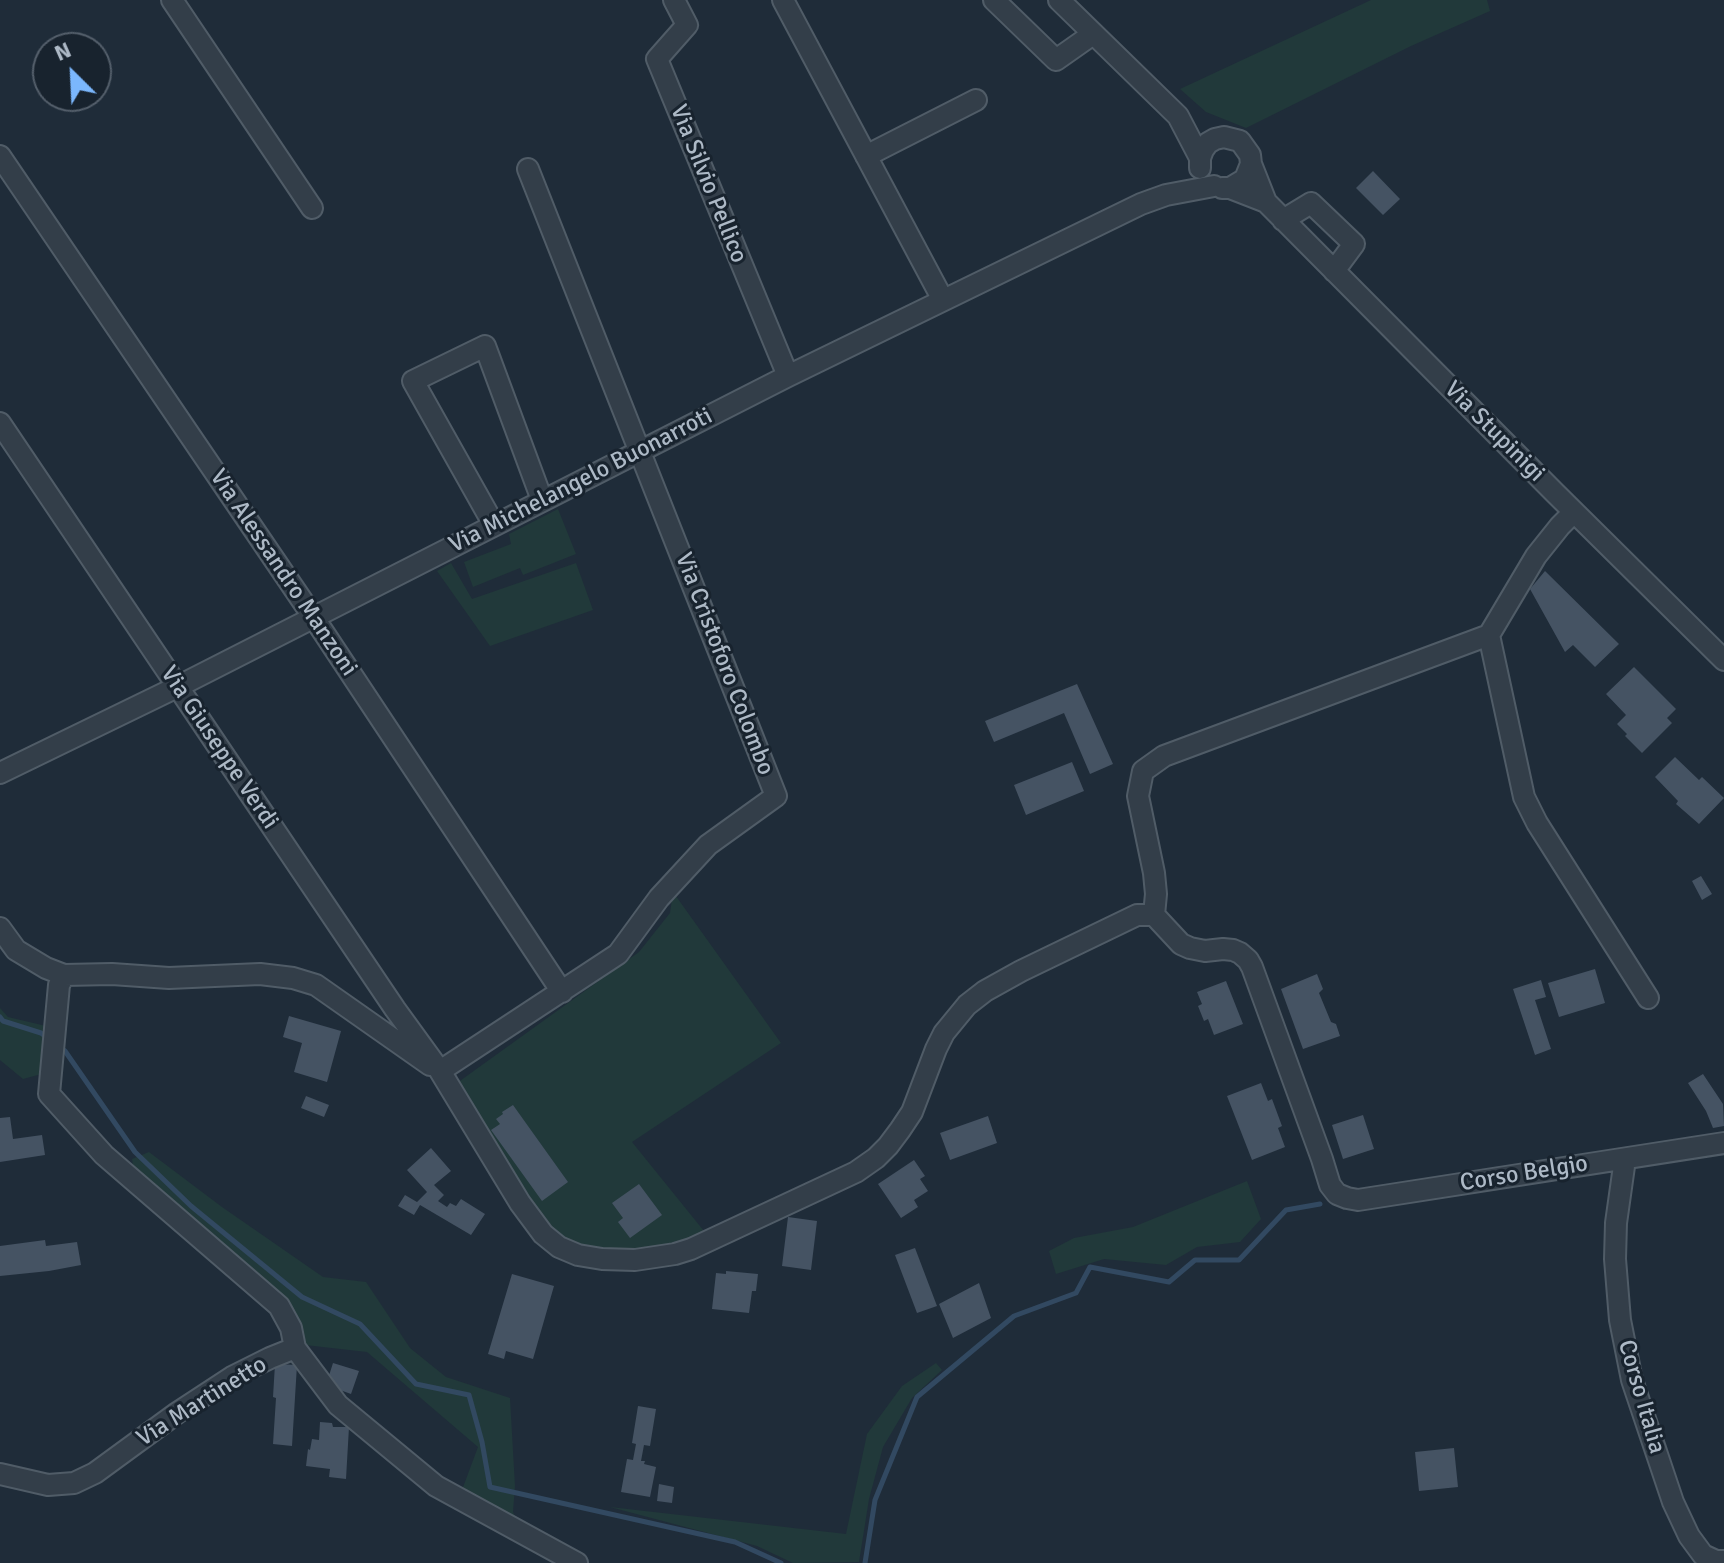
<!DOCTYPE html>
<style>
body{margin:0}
#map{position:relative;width:1724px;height:1563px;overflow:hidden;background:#1f2c39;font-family:Signika,sans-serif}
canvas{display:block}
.north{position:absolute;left:32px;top:32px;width:80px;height:80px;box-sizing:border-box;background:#18232e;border:2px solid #545f6b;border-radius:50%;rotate:336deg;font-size:22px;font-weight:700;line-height:32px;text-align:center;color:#adb9c6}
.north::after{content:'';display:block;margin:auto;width:28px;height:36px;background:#7bb7fd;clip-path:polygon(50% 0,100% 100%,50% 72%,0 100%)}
</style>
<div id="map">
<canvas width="1724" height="1563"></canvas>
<div class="north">N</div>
</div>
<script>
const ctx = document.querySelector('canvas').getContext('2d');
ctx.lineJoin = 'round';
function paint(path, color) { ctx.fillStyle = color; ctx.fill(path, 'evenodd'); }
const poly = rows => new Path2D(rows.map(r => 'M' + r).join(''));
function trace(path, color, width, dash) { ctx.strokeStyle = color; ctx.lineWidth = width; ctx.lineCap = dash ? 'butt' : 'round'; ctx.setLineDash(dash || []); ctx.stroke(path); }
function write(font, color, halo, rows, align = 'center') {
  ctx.font = font + ' Signika,sans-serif'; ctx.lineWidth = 6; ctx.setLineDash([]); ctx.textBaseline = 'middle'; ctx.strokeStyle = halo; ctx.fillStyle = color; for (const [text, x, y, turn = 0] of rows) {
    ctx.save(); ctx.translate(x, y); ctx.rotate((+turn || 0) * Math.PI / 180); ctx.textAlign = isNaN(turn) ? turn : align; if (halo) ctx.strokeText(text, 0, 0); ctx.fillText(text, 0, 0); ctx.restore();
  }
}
paint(poly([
 [1371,0,1487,0,1490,11,1411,46,1246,128,1206,112,1180,89],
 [558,509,576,554,523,575,520,568,473,587,464,562,511,544,509,534],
 [451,563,472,599,576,563,593,610,490,646,437,571],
 [673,892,781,1043,632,1142,708,1236,670,1247,615,1254,568,1244,537,1215,457,1083,639,952,670,913],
 [0,1008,8,1017,46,1026,45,1073,23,1079,0,1060],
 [149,1152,222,1207,323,1277,366,1282,410,1348,446,1377,510,1398,515,1486,513,1512,526,1541,456,1506,478,1447,367,1352,305,1345,291,1315,135,1178,132,1159],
 [1247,1181,1261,1219,1240,1242,1197,1247,1166,1265,1104,1259,1056,1274,1049,1251,1074,1238,1133,1227],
 [936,1363,942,1370,912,1398,883,1447,869,1499,859,1562,793,1563,757,1546,610,1507,846,1534,867,1434,902,1386]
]), '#21393a');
trace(poly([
 [0,1017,3,1021,41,1033,49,1039],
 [61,1048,65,1051,135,1152,191,1206,302,1297,360,1324,416,1384,469,1395,482,1442,490,1487,735,1542,781,1563],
 [865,1563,875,1500,917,1397,1014,1316,1076,1293,1090,1267,1169,1282,1195,1260,1239,1260,1286,1210,1320,1204]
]), '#324961', 5);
paint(poly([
 [1373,171,1400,199,1383,215,1356,188],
 [1545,571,1619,644,1595,667,1573,645,1565,652,1530,589],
 [1634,667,1676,709,1667,718,1672,723,1642,753,1625,736,1627,734,1617,724,1626,715,1606,694],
 [1077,684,1113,764,1090,774,1064,713,994,742,985,721],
 [1675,757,1699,780,1702,777,1724,798,1699,824,1676,804,1678,801,1655,777],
 [1072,762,1084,791,1026,815,1014,785],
 [1701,876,1712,894,1702,900,1692,881],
 [1595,969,1605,1003,1559,1017,1548,983],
 [1317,974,1323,989,1319,993,1331,1022,1336,1024,1340,1036,1303,1049,1281,989],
 [1541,980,1546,997,1535,1000,1551,1049,1535,1055,1513,989],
 [1226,981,1243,1024,1214,1035,1208,1019,1204,1021,1198,1006,1202,1004,1197,992],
 [289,1016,341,1031,327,1082,294,1072,302,1043,283,1037],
 [1703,1074,1723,1104,1724,1126,1713,1128,1706,1111,1688,1083],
 [1261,1083,1268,1101,1272,1099,1282,1126,1278,1128,1285,1147,1252,1160,1227,1096],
 [306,1096,329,1105,324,1117,301,1108],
 [513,1105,568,1182,542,1201,491,1130,500,1124,496,1119,503,1114,502,1112],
 [1363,1115,1374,1149,1343,1159,1332,1125],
 [988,1116,997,1143,950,1160,940,1133],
 [10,1117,13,1139,42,1135,45,1155,0,1162,0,1118],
 [431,1148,451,1171,434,1185,444,1195,438,1201,447,1207,450,1203,456,1206,461,1199,485,1214,471,1235,420,1205,414,1215,398,1206,405,1195,417,1202,427,1192,407,1170],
 [914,1160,925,1176,920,1179,928,1191,914,1200,918,1207,901,1218,878,1184],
 [639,1184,662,1215,630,1238,618,1222,623,1218,612,1203],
 [788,1217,817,1221,811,1270,782,1266],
 [45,1240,46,1246,77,1242,81,1265,49,1271,0,1276,0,1246],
 [915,1248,937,1306,917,1313,895,1255],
 [726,1271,758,1274,756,1291,752,1291,749,1313,712,1309,716,1273,726,1274],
 [512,1274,554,1286,533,1359,506,1351,504,1359,488,1354],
 [979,1283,991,1318,953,1338,939,1304],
 [333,1363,359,1371,351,1394,326,1385],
 [275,1364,297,1365,292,1446,273,1444,276,1398,273,1397],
 [638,1406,656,1409,650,1446,644,1445,641,1461,645,1461,644,1464,656,1467,650,1497,621,1492,627,1459,633,1460,636,1444,632,1443],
 [320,1422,332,1423,333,1427,349,1427,346,1479,329,1477,330,1469,306,1466,308,1449,310,1450,312,1439,319,1440],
 [1454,1448,1458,1487,1419,1491,1415,1452],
 [659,1484,674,1487,672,1503,657,1501]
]), '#455363');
const minor = poly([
 [172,0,312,208],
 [674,0,687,25,657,59,788,376],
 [783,0,943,300],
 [994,0,1056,60,1093,34],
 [1059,0,1178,116,1200,158],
 [0,156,314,618,562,992],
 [866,156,976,100],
 [1200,168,1200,158,1203,150,1208,143,1215,139,1224,137,1240,141,1250,155,1251,164,1266,202],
 [1222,188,1230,188,1245,179,1251,164],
 [1230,188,1266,202,1555,493,1724,660],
 [1283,220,1311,203,1354,244,1334,271],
 [0,423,395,1009,440,1071,520,1203,543,1234,559,1247,578,1255,602,1259,635,1260,675,1254,691,1249,856,1172,876,1158,888,1146,900,1130,912,1112,936,1049,944,1033,967,1005,985,991,1021,971,1137,915,1154,915,1181,944,1190,948,1205,951,1223,949,1233,950,1240,953,1248,960,1252,967,1322,1159,1330,1185,1337,1194,1347,1198,1358,1200,1724,1143],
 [494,525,413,381,485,346,542,500],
 [1489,635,1524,797,1537,823,1648,998],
 [0,773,177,687,788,376,1141,204,1166,195,1214,186],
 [1154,915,1156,894,1154,873,1138,796,1143,771,1164,756,1489,635,1536,556,1560,526,1574,512],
 [0,928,16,950,46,968,64,975,112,974,169,978,260,974,293,978,316,985,430,1065],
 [64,975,59,985,49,1094,104,1155,279,1306,291,1328,295,1348,338,1405,436,1486,577,1563],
 [440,1071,618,954,659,898,708,845,776,796,528,169],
 [1625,1159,1616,1223,1615,1259,1620,1320,1632,1380,1673,1502,1689,1536,1703,1555,1716,1561,1724,1561],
 [0,1474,48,1485,74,1483,95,1473,177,1413,232,1377,270,1358,295,1348]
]);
trace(minor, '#505c67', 24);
trace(minor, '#333e49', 20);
write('24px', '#adb9c6', '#18232e', [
 ["Via Silvio Pellico",708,184,68],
 ["Via Stupinigi",1494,432,45],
 ["Via Michelangelo Buonarroti",581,481,-27],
 ["Via Alessandro Manzoni",283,573,56],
 ["Via Cristoforo Colombo",724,664,69],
 ["Via Giuseppe Verdi",219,748,56],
 ["Corso Belgio",1524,1174,-9],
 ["Corso Italia",1641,1397,74],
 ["Via Martinetto",202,1402,-32]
]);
</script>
